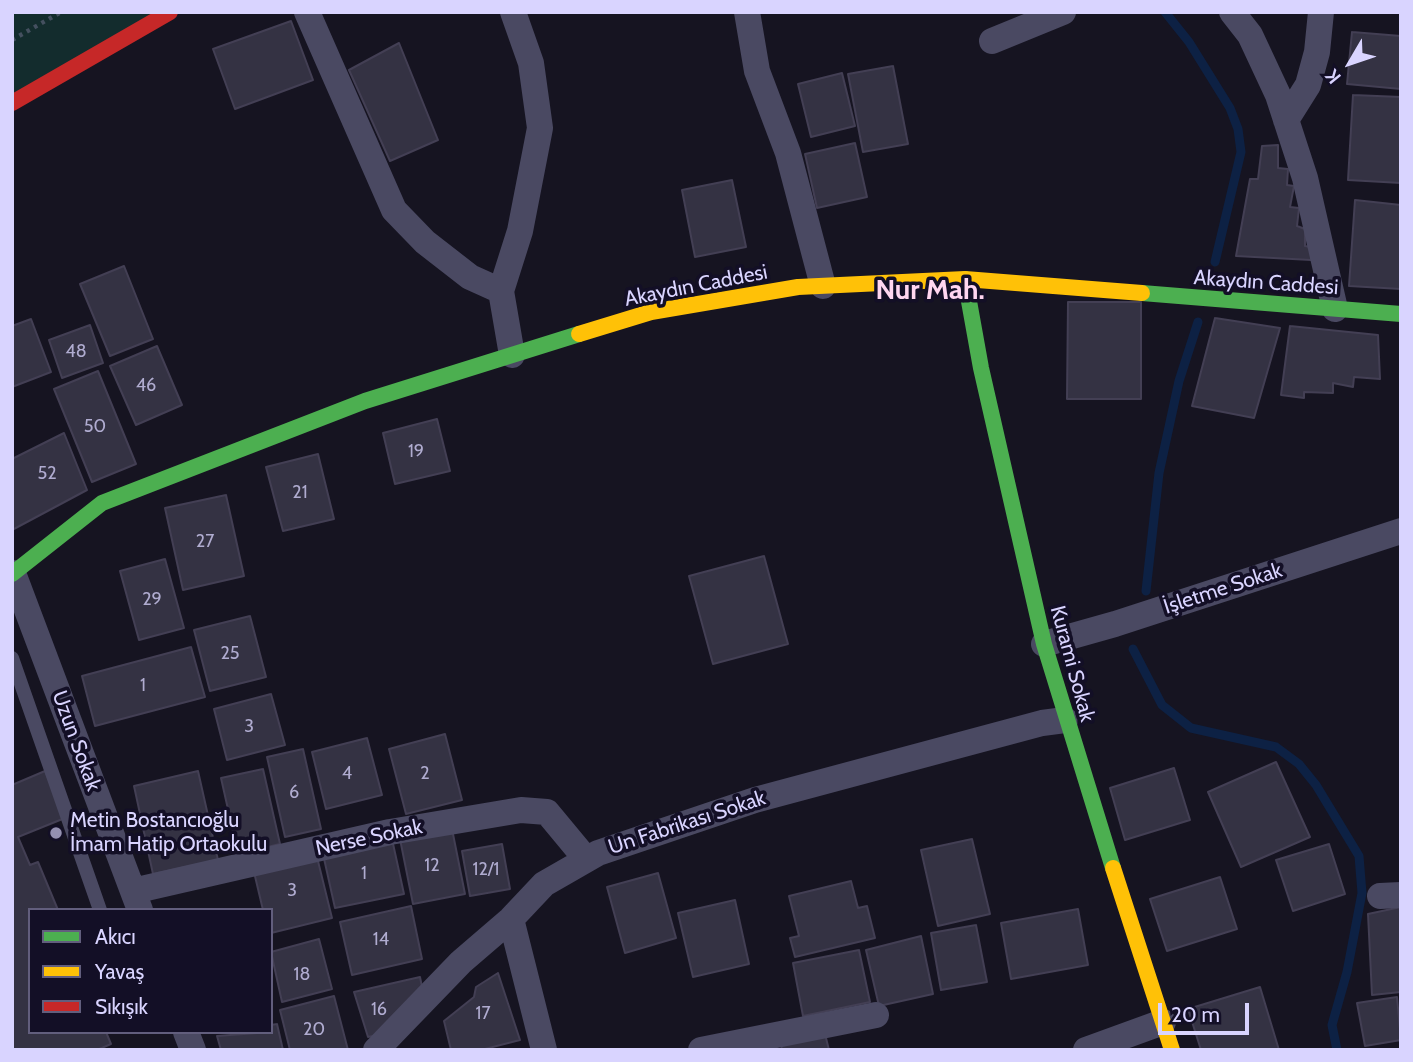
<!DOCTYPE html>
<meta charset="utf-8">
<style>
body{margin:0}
#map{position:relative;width:1413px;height:1062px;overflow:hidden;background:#161421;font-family:Cabin,sans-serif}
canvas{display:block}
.frame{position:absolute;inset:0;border:14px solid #d9d4ff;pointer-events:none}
.legend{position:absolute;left:28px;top:908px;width:245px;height:126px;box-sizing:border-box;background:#130f26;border:2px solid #625e7d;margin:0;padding:9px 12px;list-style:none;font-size:21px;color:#d9d4ff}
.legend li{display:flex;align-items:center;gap:14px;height:35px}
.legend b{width:35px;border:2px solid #625e7d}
.north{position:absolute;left:1315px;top:28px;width:70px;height:70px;-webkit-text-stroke:5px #130f26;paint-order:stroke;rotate:231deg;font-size:19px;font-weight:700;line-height:28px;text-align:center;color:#d9d4ff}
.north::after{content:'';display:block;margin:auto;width:24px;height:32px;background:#d9d4ff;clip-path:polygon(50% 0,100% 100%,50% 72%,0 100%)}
.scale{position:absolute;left:1158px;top:1003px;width:91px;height:32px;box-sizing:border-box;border:4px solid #d9d4ff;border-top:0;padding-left:9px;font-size:21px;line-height:24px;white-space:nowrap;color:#d9d4ff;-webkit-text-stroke:5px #130f26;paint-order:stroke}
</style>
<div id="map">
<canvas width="1413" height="1062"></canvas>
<div class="frame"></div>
<ul class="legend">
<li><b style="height:9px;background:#4caf50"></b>Akıcı</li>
<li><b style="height:9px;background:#ffc107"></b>Yavaş</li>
<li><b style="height:9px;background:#c62828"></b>Sıkışık</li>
</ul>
<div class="north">K</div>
<div class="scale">20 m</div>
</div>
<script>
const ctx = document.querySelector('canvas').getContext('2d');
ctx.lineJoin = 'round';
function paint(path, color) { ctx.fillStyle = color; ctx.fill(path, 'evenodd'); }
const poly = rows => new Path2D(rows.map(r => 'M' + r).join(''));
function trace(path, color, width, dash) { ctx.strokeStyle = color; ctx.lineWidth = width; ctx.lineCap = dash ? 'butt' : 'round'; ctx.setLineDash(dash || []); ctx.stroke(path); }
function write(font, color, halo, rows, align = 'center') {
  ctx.font = font + ' Cabin,sans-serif'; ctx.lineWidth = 7; ctx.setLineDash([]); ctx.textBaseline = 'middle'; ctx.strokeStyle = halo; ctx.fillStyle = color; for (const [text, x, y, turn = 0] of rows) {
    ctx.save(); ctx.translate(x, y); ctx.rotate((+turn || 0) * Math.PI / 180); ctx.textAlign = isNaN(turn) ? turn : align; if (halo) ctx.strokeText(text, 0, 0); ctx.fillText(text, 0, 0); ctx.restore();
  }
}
paint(poly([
 [12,12,170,12,12,103]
]), '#132c2d');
trace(poly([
 [1165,12,1189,42,1230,108,1238,129,1241,152,1215,262],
 [1146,591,1159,473,1179,381,1198,322],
 [1133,649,1162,705,1191,728,1276,747,1299,764,1316,785,1359,856,1362,893,1347,972,1332,1025,1337,1050]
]), '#0d2144', 9);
const building = poly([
 [291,21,313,80,235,109,213,49,291,21],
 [1352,32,1401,36,1401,89,1347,84,1352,32],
 [399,43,438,140,390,161,349,70,399,43],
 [893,66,908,144,863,152,848,74,893,66],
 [842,73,855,126,811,137,798,84,842,73],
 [1353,95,1401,97,1401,183,1348,180,1353,95],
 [855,143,867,197,817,208,805,154,855,143],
 [1278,145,1278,168,1288,169,1287,185,1294,186,1290,207,1299,208,1297,226,1305,229,1305,246,1311,247,1311,260,1236,256,1250,179,1258,179,1262,146,1278,145],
 [732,180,746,247,695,257,682,190,732,180],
 [1355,200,1401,205,1401,289,1349,286,1355,200],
 [124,266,153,339,110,356,80,284,124,266],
 [1068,302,1141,302,1141,399,1067,399,1068,302],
 [1215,318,1280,328,1254,418,1192,406,1215,318],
 [31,319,51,372,12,387,12,326,31,319],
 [90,325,103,363,62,378,49,340,90,325],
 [1290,326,1378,335,1380,379,1354,377,1353,387,1333,383,1333,393,1304,392,1304,398,1281,395,1290,326],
 [157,346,182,405,136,425,110,366,157,346],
 [98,371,136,464,92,482,54,389,98,371],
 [437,419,450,471,395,484,383,433,437,419],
 [64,433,87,490,12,530,12,459,64,433],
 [318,454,334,519,283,531,266,467,318,454],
 [226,495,244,576,183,590,165,508,226,495],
 [764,556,788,644,713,664,689,576,764,556],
 [165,559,184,628,139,640,120,571,165,559],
 [250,616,266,677,210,691,194,630,250,616],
 [191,647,205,697,95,726,82,676,191,647],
 [271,694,285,745,227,760,214,709,271,694],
 [445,734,462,800,406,814,389,749,445,734],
 [367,738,382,795,326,809,312,752,367,738],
 [303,749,321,829,285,837,267,757,303,749],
 [1276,762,1310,837,1241,867,1208,792,1276,762],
 [1174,768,1190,820,1125,840,1110,788,1174,768],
 [263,769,280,844,238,854,221,778,263,769],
 [45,771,65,818,18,837,30,865,38,862,58,910,30,910,30,1032,106,1032,111,1044,97,1050,12,1050,12,785,45,771],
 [198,771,218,860,153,874,134,786,198,771],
 [452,829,465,894,413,904,400,839,452,829],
 [392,839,404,894,335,908,323,854,392,839],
 [972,839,990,914,938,926,921,850,972,839],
 [502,844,510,889,470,896,462,851,502,844],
 [1329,844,1345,894,1293,911,1276,860,1329,844],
 [317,857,332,918,271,933,271,910,263,910,254,872,317,857],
 [658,873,676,938,625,953,607,887,658,873],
 [1220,877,1237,929,1167,951,1150,899,1220,877],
 [851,881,858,908,867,906,875,938,795,957,790,938,799,936,789,896,851,881],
 [735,900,749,964,693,977,678,913,735,900],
 [411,906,422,959,352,975,340,922,411,906],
 [1401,907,1401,992,1372,995,1368,914,1401,907],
 [1078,909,1088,965,1011,979,1001,923,1078,909],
 [976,925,987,982,941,990,931,933,976,925],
 [921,936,933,994,879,1006,866,950,921,936],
 [319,939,332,989,282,1002,271,952,319,939],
 [859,950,870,1002,803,1016,793,963,859,950],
 [498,973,520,1040,481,1050,451,1050,444,1021,474,997,476,987,498,973],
 [420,977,422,987,382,1034,368,1037,354,992,420,977],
 [1260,987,1279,1050,1201,1050,1188,1009,1260,987],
 [334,996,348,1050,290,1050,280,1010,334,996],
 [1397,997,1401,1040,1365,1046,1357,1003,1397,997],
 [277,1024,283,1050,221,1050,217,1036,271,1032,271,1025,277,1024],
 [825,1034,829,1050,782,1050,781,1044,825,1034]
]);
paint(building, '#343243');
trace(building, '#433f54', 2);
trace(poly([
 [12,40,61,12]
]), '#44505f', 4.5, [3.5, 5]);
trace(poly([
 [12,658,100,910]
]), '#4a4962', 14);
trace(poly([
 [307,12,394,210,425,242,470,277,501,291],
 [747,12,757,71,788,153,823,286],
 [1232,12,1250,35,1278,95,1305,178,1335,309],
 [992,41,1063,12],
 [1286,120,1308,85,1317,52,1321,12],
 [512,355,501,291,520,231,540,128,531,63,513,12],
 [13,573,140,910],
 [1044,644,1115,624,1401,531],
 [133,891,390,832,521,810,547,812,586,859],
 [1380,896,1401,895],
 [511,919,544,1050],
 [186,1032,193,1050],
 [376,1050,461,962,511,919,544,884,598,853,755,800,1042,723,1065,720],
 [701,1050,876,1015],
 [1086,1050,1163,1022]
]), '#4a4962', 26);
trace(poly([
 [965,279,981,368,1044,644,1113,868],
 [1142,293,1401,314],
 [12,574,102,503,365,401,579,334]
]), '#4caf50', 16);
trace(poly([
 [579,334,651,312,798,287,965,279,1142,293],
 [1113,868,1172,1050]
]), '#ffc107', 16);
trace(poly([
 [12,103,170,12]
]), '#c62828', 16);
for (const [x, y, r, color] of [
 [56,833,7,"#9591b1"]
]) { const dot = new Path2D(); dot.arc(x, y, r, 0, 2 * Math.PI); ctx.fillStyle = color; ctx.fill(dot); trace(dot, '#130f26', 2.5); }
write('18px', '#b0acd0', null, [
 ["48",76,352],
 ["46",146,386],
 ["50",95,427],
 ["19",416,452],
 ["52",47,474],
 ["21",300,493],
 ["27",205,542],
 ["29",152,600],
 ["25",230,654],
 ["1",143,686],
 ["3",249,727],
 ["4",347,774],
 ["2",425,774],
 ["6",294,793],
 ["12",432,866],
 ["12/1",486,870],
 ["1",364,874],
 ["3",292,891],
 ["14",381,940],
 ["18",302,975],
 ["16",379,1010],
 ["17",483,1014],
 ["20",314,1030]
]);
write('21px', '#d9d4ff', '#130f26', [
 ["Akaydın Caddesi",1266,283,4],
 ["Akaydın Caddesi",696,286,-11],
 ["İşletme Sokak",1223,589,-18],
 ["Kurami Sokak",1072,664,75],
 ["Uzun Sokak",76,741,70],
 ["Un Fabrikası Sokak",687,823,-18],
 ["Nerse Sokak",369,838,-12]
]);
write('21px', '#d9d4ff', '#130f26', [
 ["Metin Bostancıoğlu",70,821],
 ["İmam Hatip Ortaokulu",70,845]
], 'left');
write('bold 28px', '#ffd6f0', '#130f26', [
 ["Nur Mah.",930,291]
]);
</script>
